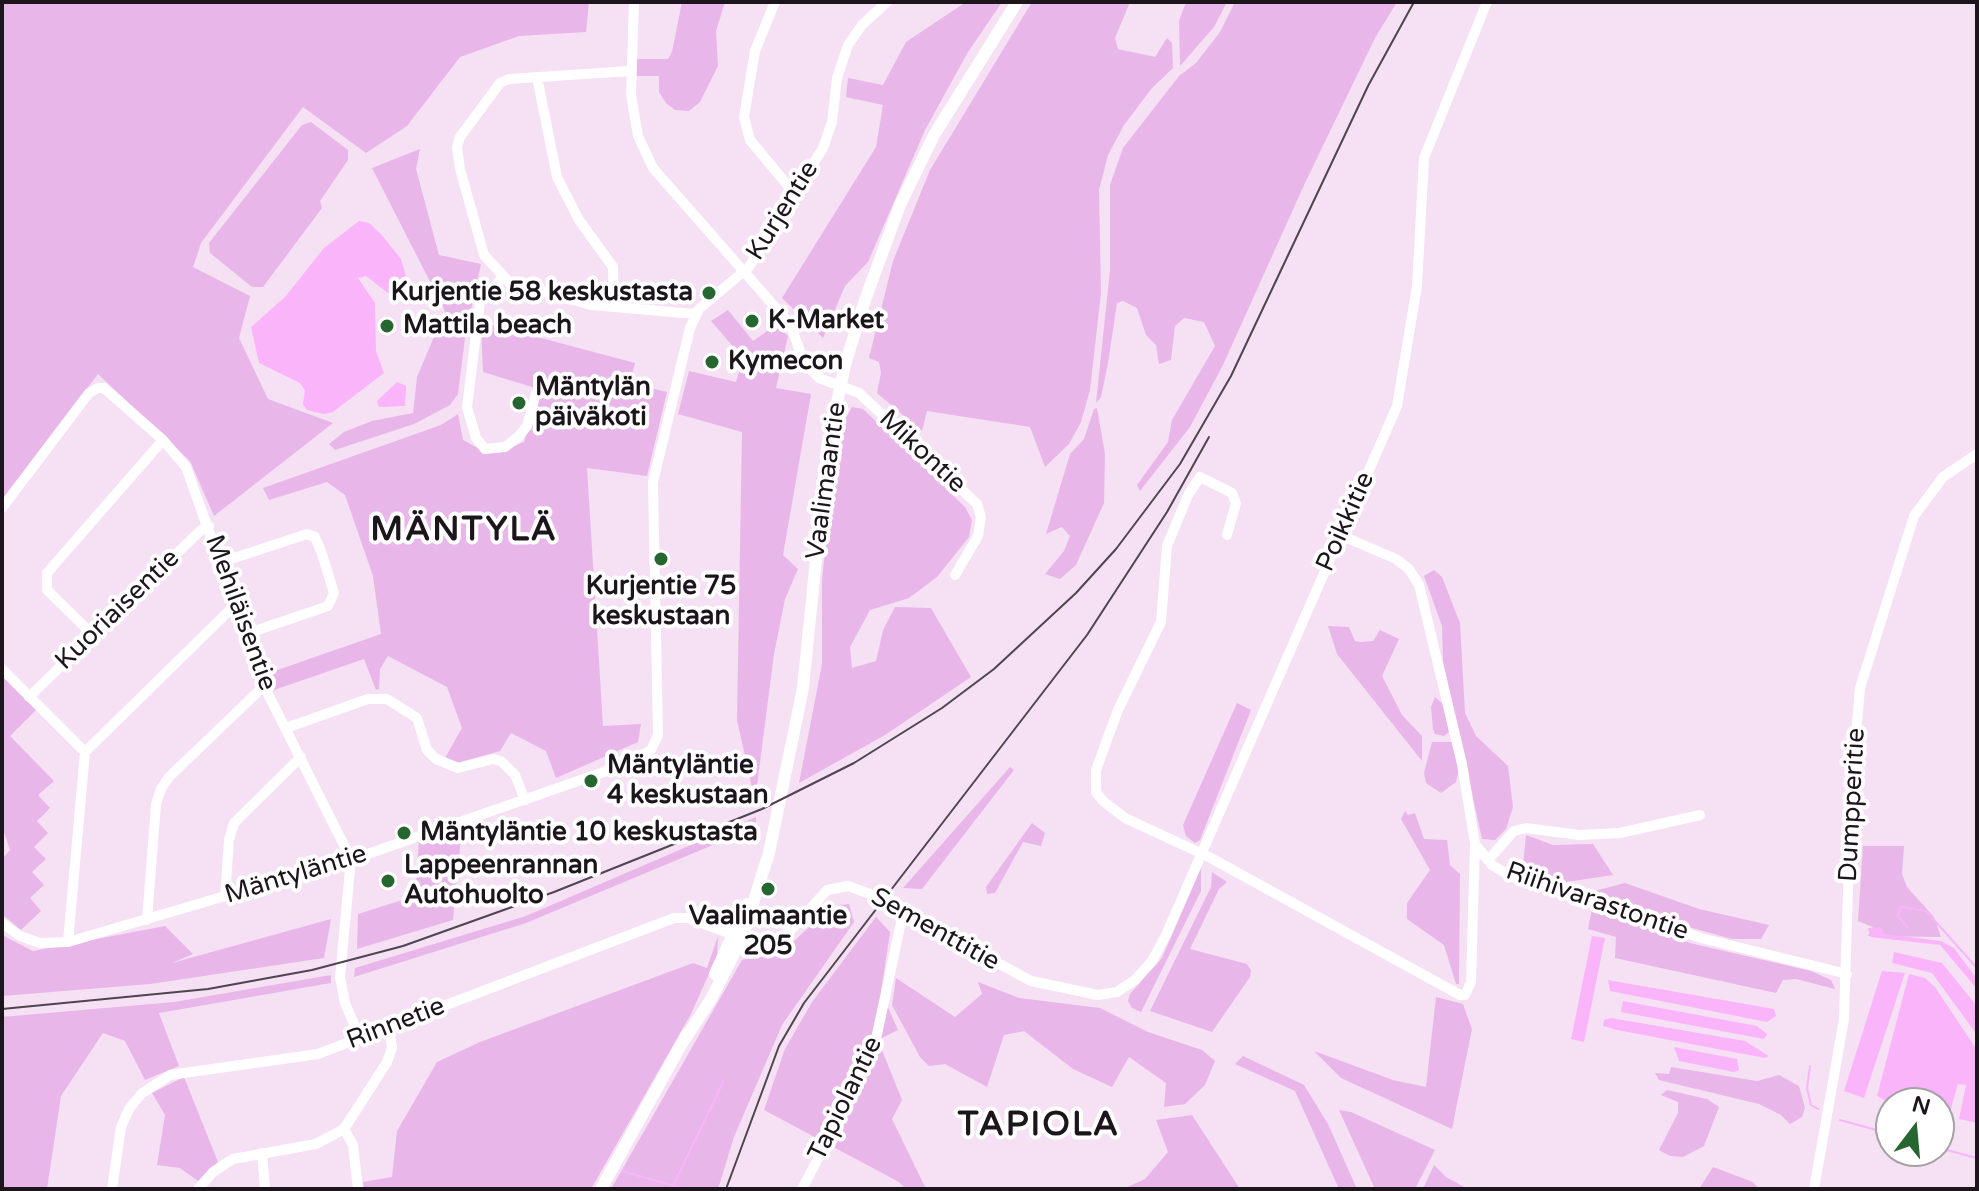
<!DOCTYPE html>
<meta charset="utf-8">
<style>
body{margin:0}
#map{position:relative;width:1979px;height:1191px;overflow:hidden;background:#f5e0f4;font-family:"Varela Round",sans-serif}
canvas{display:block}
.frame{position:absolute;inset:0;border:4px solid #1c151c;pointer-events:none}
.north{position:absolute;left:1875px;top:1087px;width:80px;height:80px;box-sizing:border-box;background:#fff;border:2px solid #a4a1a4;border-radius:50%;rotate:16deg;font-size:22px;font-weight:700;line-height:32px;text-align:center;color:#1c151c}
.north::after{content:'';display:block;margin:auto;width:28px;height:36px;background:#266731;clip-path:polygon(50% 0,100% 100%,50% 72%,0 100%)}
</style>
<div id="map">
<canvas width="1979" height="1191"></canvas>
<div class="frame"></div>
<div class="north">N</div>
</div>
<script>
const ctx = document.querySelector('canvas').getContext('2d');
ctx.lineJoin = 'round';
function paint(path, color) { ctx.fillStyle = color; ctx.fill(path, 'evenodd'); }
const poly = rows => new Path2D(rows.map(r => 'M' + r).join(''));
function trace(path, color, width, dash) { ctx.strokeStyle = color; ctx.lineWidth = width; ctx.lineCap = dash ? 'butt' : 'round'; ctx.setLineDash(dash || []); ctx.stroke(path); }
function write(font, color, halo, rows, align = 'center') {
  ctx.font = font + ' "Varela Round",sans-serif'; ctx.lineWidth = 8; ctx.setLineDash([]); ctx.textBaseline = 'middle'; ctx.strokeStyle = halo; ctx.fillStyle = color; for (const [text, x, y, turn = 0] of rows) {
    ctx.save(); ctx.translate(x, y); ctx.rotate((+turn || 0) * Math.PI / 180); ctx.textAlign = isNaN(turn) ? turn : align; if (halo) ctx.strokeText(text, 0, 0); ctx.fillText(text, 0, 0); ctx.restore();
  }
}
paint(poly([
 [2,2,589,2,586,32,519,36,460,57,407,126,366,153,303,107,201,243,193,267,250,296,239,338,268,399,333,423,214,516,190,461,98,374,2,500],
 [682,2,725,2,716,31,718,66,700,102,689,111,675,110,666,103,659,92,659,76,636,76,636,59,668,59,672,52],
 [966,2,1002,2,968,52,925,130,868,262,845,286,823,338,782,298,876,147,883,105,846,97,848,78,883,85,906,42],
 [1032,2,1130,2,1115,38,1118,49,1155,57,1167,38,1172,43,1173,68,1152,88,1124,125,1108,155,1099,190,1101,293,1090,390,1081,422,1069,444,1045,467,1030,427,927,411,922,431,877,393,881,373,879,362,869,358,893,261,930,170],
 [1186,2,1227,2,1214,27,1180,66,1179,21],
 [1235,2,1397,2,1375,38,1305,183,1223,365,1190,427,1140,491,1137,485,1168,442,1172,420,1215,346,1204,322,1184,318,1175,326,1171,360,1159,364,1156,345,1146,335,1137,308,1123,301,1117,303,1108,363,1101,397,1096,403,1110,270,1110,185,1123,148,1179,76,1196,63,1220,32],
 [311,122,348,150,348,160,320,201,322,208,263,287,252,287,210,253,209,243,302,125],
 [420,149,416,169,439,255,481,264,465,338,458,394,450,405,414,424,335,450,329,444,344,432,372,421,413,413,417,377,445,311,372,168],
 [728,310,753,341,776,325,788,336,776,388,811,394,783,555,798,569,785,599,774,654,755,801,737,720,742,432,678,414,689,371,736,382,743,358,711,321],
 [481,322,635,363,630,383,667,392,647,476,587,468,603,726,641,724,638,742,556,778,546,751,511,733,500,751,457,763,445,758,462,728,447,687,388,656,380,669,379,689,376,690,364,659,274,690,266,674,381,634,373,576,345,495,327,482,269,500,263,488,441,425,458,414,463,440,483,451,498,453,524,442,542,390,483,372],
 [852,407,863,409,965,507,972,520,969,537,937,577,909,598,870,610,850,647,852,668,876,661,883,630,895,607,931,608,971,677,885,735,799,783,822,664,822,579,838,432],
 [1097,408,1105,454,1104,503,1076,565,1060,579,1045,574,1064,551,1070,536,1062,527,1046,534,1070,454,1084,439,1094,409],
 [1434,570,1442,577,1460,623,1465,713,1476,736,1508,766,1513,807,1506,829,1495,840,1482,839,1443,661,1442,626,1424,576],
 [1328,626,1349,627,1355,641,1361,642,1373,641,1380,630,1399,639,1382,676,1402,715,1422,736,1422,761,1337,654],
 [2,676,36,710,10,736,54,781,38,795,50,808,37,821,48,833,34,847,46,859,32,872,44,885,30,898,41,911,21,930,2,914,2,859,10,850,2,826],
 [1435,697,1443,704,1449,732,1444,736,1435,734,1433,729,1431,707],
 [1237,703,1251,710,1200,840,1195,843,1186,836,1183,825],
 [1432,742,1453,742,1460,766,1456,782,1441,793,1426,783,1424,773],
 [1010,767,1014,770,922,889,903,888],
 [1405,811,1408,815,1415,813,1424,839,1447,840,1450,865,1460,874,1459,984,1456,984,1444,945,1407,919,1407,903,1430,870,1401,819],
 [756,817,756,827,526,923,354,977,355,968,526,916],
 [1032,823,1045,833,1041,846,1023,842,995,893,987,894,986,887],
 [462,827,453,920,357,949,358,914,415,896,419,840],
 [1526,835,1553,845,1593,844,1613,875,1566,882,1522,875],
 [1863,846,1904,846,1902,874,1907,887,1934,917,1941,937,1868,936,1873,927,1858,921],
 [1201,868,1201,891,1141,1012,1132,1008,1128,1001,1130,994,1162,958],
 [1212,872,1227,882,1219,889,1190,949,1247,964,1251,970,1250,977,1212,1032,1150,1011,1211,887],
 [1625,883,1699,909,1769,925,1761,939,1732,939,1667,921,1591,892],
 [849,904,854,922,782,1025,734,1137,718,1189,611,1189,742,960,792,943,821,916,839,905],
 [1592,909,1690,943,1811,971,1831,980,1835,989,1796,979,1783,980,1776,993,1615,958,1616,937,1588,929],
 [876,917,890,932,881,992,898,1030,878,1040,902,1100,892,1119,926,1189,906,1189,899,1182,764,1110,785,1049,812,1002],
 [331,919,324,958,150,984,2,996,2,935,33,951,165,926,193,954,172,963],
 [718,936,717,956,691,1014,591,1189,364,1189,363,1182,392,1177,397,1131,437,1062,480,1042,693,963,707,968],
 [331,975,331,983,159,1013,179,1066,145,1080,125,1041,103,1033,61,1096,47,1189,2,1189,2,1017,174,1002],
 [896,978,955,1017,982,994,978,982,1019,998,1100,1008,1148,1032,1202,1050,1215,1061,1205,1085,1185,1104,1164,1107,1166,1083,1129,1057,1112,1087,1073,1069,1024,1031,1004,1035,987,1087,945,1064,929,1066,920,1057,892,1005],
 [1436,997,1463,1004,1472,1029,1452,1129,1341,1078,1314,1051,1393,1080,1426,1087],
 [1243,1056,1304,1085,1328,1124,1357,1189,1339,1189,1295,1091,1235,1064],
 [1671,1067,1757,1081,1779,1075,1799,1086,1805,1108,1802,1117,1790,1124,1781,1115,1759,1104,1659,1080,1655,1073,1669,1074],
 [184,1077,218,1162,198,1181,180,1168,157,1165,165,1115,152,1093],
 [1667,1090,1707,1099,1719,1107,1704,1146,1683,1157,1670,1156,1659,1150,1678,1113,1678,1102,1661,1095],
 [1339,1110,1351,1112,1435,1150,1415,1189,1375,1189],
 [1192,1115,1240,1189,1123,1189,1145,1179,1168,1152,1156,1120],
 [1434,1165,1446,1177,1468,1189,1423,1189],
 [1713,1167,1753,1182,1759,1189,1699,1189]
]), '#e9b6e9');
paint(poly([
 [359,221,369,223,381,234,401,259,408,283,405,291,393,297,366,276,358,278,375,303,376,351,384,373,333,412,324,414,307,410,303,404,305,390,300,383,259,363,251,327,285,297,324,248],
 [397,382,406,386,405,406,379,407,377,401],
 [1881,927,1884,934,1941,941,1954,948,1977,979,1977,989,1940,945,1870,937,1868,928],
 [1592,936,1605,938,1584,1042,1571,1039],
 [1894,952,1942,963,1977,1006,1977,1035,1932,973,1892,963],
 [1882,971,1905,973,1864,1098,1844,1091],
 [1909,974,1925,978,1935,987,1977,1050,1977,1123,1959,1119,1966,1085,1958,1084,1948,1119,1939,1117,1939,1103,1915,1103,1907,1099,1906,1103,1891,1104,1877,1096],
 [1608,980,1774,1009,1776,1016,1767,1022,1610,991],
 [1623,1001,1757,1026,1767,1034,1764,1039,1621,1012],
 [1611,1018,1745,1041,1769,1056,1765,1058,1617,1030,1603,1026,1604,1020],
 [1674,1047,1737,1059,1739,1070,1734,1072,1679,1061]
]), '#fab5fa');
trace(poly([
 [1907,927,1898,916,1901,907,1926,911,1977,968],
 [1810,1066,1807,1088,1811,1105,1818,1109],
 [1840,1120,1891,1134],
 [1939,1148,1977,1158],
 [622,1171,685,1189],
 [673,1186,724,1080]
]), '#fab5fa', 2);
trace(poly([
 [634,2,631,95,638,136,653,168,790,324,804,362,819,378,859,393,977,504,981,517,978,536,955,575],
 [775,2,755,51,744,117,750,140,794,193],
 [630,71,509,79,500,83,460,137,457,147,460,169,484,255,508,281,591,305,695,314],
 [537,77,557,177,579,220,613,267,614,307],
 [503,277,480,302,467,407,476,438,485,449,505,447,518,437,527,426,536,393],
 [2,508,89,393,98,388,104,388,163,440,186,467,264,686,351,859,340,977,345,1003,360,1038],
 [1227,535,1236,503,1232,493,1200,477,1188,495,1167,546,1161,622,1118,710,1096,770,1096,792,1103,801,1125,818,1209,857,1460,995,1465,995,1471,982,1475,844],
 [1340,535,1396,559,1409,569,1419,585,1462,764,1475,844,1492,865,1512,877,1571,892,1701,938,1847,974],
 [222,562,307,534,315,537,321,551,334,593,328,606,246,634],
 [93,635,47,590,47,573,163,440],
 [2,669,85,752],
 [29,697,201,530,209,526],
 [286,728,368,699,387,699,417,718,427,750,436,759,458,768,493,759,501,761,515,775,525,800],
 [1488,860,1514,831,1526,828,1579,835,1620,833,1700,815],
 [225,897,229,840,234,823,301,757],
 [147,920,156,804,161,789,169,777,264,686],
 [2,923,20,936,40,943,68,942,359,857,630,763,651,750,658,735,653,482,690,328,699,309,749,267,823,148,832,122,837,78,848,45,862,25,887,2],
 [68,942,85,752,236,604],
 [262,1153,265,1189],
 [112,1189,121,1127,129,1109,141,1094,170,1075,318,1054,674,918,688,918,742,938,777,940,794,927,827,890,848,886,873,895,1031,981,1098,995,1117,992,1135,980,1152,961,1166,935,1397,406,1417,286,1424,158,1487,2],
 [198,1189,213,1172,233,1159,316,1144,344,1129],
 [358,1189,353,1145,344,1129,387,1062,392,1048,389,1027],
 [802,1189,873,1053,903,913],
 [1814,1189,1844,1019,1851,793,1860,688,1914,516,1943,477,1977,454]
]), '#fff', 10);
trace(poly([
 [715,974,747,904],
 [683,1042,711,999,742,938,769,853,803,688,827,450,845,365,865,300,900,205,934,135,1017,2],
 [601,1189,687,1034]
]), '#fff', 12);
trace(poly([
 [2,1009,208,989,312,970,403,946,554,892,762,809,854,763,942,708,994,669,1076,593,1116,549,1180,464,1231,376,1368,86,1414,2],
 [726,1189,779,1046,804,1003,1087,635,1167,512,1209,437]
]), '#4f454f', 2);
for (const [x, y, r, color] of [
 [709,293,8,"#266731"],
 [752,321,8,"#266731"],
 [387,326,8,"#266731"],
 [712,362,8,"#266731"],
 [519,403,8,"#266731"],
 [661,559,8,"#266731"],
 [591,781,8,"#266731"],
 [404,833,8,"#266731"],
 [388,881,8,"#266731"],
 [768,889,8,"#266731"]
]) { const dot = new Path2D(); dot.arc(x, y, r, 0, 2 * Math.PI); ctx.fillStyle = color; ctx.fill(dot); trace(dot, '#fff', 3); }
write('26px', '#1c151c', '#fff', [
 ["Kurjentie",783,211,-58],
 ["Mikontie",922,452,43],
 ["Vaalimaantie",827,481,-82],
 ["Poikkitie",1346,522,-66],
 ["Kuoriaisentie",118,610,-44],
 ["Mehiläisentie",240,613,70],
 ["Dumpperitie",1853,805,-87],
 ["Mäntyläntie",296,875,-17],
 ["Riihivarastontie",1597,902,19],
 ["Sementtitie",935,930,29],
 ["Rinnetie",396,1024,-21],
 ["Tapiolantie",846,1099,-64]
]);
write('bold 26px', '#1c151c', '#fff', [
 ["Kurjentie 58 keskustasta",693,293,"right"],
 ["K-Market",768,321],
 ["Mattila beach",403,326],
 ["Kymecon",728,362],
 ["Mäntylän",535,388],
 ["päiväkoti",535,418],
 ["Kurjentie 75",661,587,"center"],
 ["keskustaan",661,617,"center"],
 ["Mäntyläntie",607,766],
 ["4 keskustaan",607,796],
 ["Mäntyläntie 10 keskustasta",420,833],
 ["Lappeenrannan",404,866],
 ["Autohuolto",404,896],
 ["Vaalimaantie",768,917,"center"],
 ["205",768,947,"center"]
], 'left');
ctx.letterSpacing = '2px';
write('bold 34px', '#1c151c', '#fff', [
 ["MÄNTYLÄ",464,531],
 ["TAPIOLA",1039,1126]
]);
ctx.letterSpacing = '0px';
</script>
